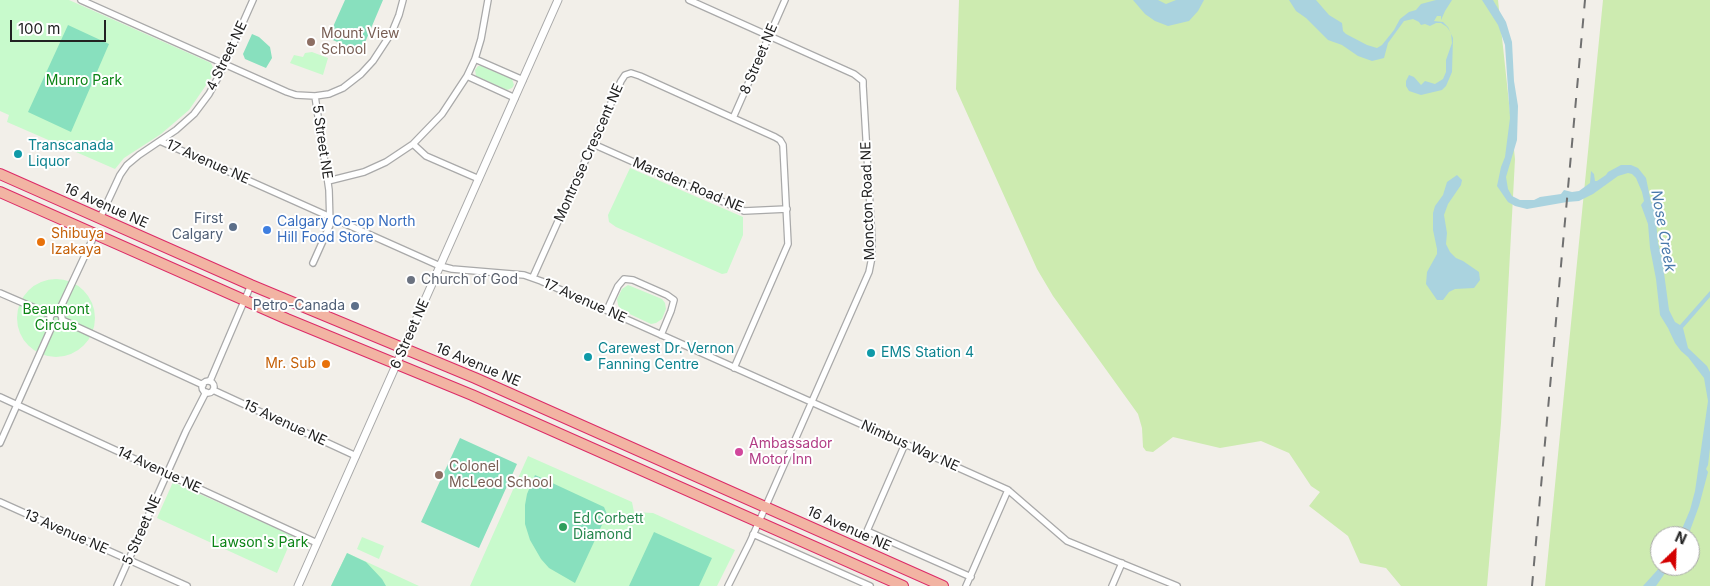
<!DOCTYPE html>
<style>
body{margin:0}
#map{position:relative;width:1710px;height:586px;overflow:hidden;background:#f2efe9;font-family:Inter,sans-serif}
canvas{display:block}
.north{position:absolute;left:1650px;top:526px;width:50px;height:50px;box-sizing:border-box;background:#fff;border:1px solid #a7a7a7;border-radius:50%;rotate:24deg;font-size:14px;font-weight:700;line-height:20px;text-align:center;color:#222}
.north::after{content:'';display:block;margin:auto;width:18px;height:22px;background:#d40000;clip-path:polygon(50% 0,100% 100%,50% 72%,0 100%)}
.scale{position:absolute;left:10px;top:20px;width:96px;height:22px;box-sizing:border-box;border:2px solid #222;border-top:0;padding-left:6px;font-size:15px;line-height:18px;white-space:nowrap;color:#222;-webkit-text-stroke:4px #fff;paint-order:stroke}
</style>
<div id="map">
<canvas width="1710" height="586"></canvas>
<div class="north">N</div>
<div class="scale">100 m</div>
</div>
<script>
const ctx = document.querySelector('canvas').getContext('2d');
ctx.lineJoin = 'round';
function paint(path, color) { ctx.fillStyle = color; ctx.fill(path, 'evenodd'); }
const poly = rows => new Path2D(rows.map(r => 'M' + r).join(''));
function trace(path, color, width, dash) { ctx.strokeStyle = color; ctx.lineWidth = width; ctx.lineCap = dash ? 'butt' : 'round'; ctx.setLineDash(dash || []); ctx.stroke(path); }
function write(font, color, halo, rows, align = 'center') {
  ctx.font = font + ' Inter,sans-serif'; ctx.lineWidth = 4; ctx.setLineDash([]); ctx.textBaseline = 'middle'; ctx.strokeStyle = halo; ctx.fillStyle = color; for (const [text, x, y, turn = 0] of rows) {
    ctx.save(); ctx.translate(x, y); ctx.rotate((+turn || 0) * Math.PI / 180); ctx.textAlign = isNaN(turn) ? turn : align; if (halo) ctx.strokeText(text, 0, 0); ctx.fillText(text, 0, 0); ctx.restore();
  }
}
paint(poly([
 [959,0,1498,0,1515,159,1501,423,1487,586,1401,586,1386,568,1360,563,1348,536,1309,506,1320,492,1311,486,1289,453,1261,441,1220,448,1173,437,1153,452,1146,451,1143,447,1142,428,1138,414,1053,296,1037,269,956,89],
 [1603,0,1710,0,1710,586,1545,586],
 [1660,536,1690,536,1690,566,1660,566]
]), '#cdebb0');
paint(poly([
 [0,0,69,0,211,63,214,70,213,75,189,110,161,134,124,158,115,169,7,122,9,115,0,111],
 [312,52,328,58,323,75,290,63,294,55,303,57,305,53],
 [478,66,481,66,512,79,514,85,512,88,507,90,476,76,475,70],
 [630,168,743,217,743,235,727,273,722,274,616,227,609,222,608,215],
 '17 318a39 39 0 1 1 78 0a39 39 0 1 1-78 0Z',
 [628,285,662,299,665,303,666,309,662,319,656,323,651,324,621,310,618,305,617,299,622,289],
 [528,456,632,502,634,512,653,513,735,550,717,586,470,586],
 [173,482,293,536,277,573,157,518],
 [362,537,384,546,379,559,357,549],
 [347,553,356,557,419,586,331,586]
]), '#c8facc');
paint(poly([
 [345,0,383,0,361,52,328,38],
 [68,25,109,44,71,132,28,112],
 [252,34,259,37,270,47,272,58,266,68,245,59,243,54],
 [460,438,517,464,479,548,421,522],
 [535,475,604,507,607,514,575,583,549,568,541,559,530,540,525,524,525,505,527,494],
 [654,532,712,558,699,586,629,586],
 [347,553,366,562,382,579,386,586,331,586]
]), '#88e0be');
paint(poly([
 [1133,0,1158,0,1166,4,1176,0,1204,0,1198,11,1189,21,1168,26,1155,21,1145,14],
 [1289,0,1316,0,1329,15,1342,23,1343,31,1346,34,1367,45,1377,48,1382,45,1394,30,1400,19,1409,12,1416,10,1421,4,1436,0,1452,0,1445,11,1441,20,1441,16,1437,16,1434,21,1443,22,1448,27,1453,38,1452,72,1446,86,1442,90,1421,95,1409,91,1406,86,1406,81,1409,75,1414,77,1421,85,1425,81,1435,84,1443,79,1446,72,1446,60,1452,43,1451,33,1447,27,1441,23,1436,23,1430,26,1425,24,1421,25,1419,22,1413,19,1404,21,1388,43,1384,58,1372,61,1358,56,1342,45,1328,40,1306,18,1296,11],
 [1482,0,1493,0,1506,22,1512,42,1514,81,1518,106,1517,140,1506,177,1508,189,1512,196,1520,200,1534,200,1540,197,1561,194,1564,190,1572,192,1579,191,1590,183,1591,171,1594,174,1595,181,1597,181,1606,175,1608,172,1621,165,1631,165,1638,168,1646,178,1651,202,1655,209,1658,243,1662,258,1669,310,1675,322,1680,325,1710,291,1710,297,1683,328,1688,348,1707,366,1710,372,1710,448,1708,465,1706,469,1708,472,1699,506,1688,536,1679,536,1690,510,1695,491,1708,401,1704,378,1688,357,1681,351,1675,343,1668,328,1660,315,1656,279,1650,248,1648,224,1641,205,1644,201,1642,192,1636,178,1632,174,1628,173,1618,176,1593,194,1579,201,1567,202,1527,209,1515,206,1508,202,1497,186,1501,167,1505,157,1510,118,1505,45,1498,25],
 [1457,175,1462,180,1461,185,1448,204,1444,215,1447,233,1446,244,1450,252,1456,258,1463,261,1479,272,1480,280,1474,288,1455,289,1449,292,1443,300,1437,300,1426,284,1427,272,1437,254,1437,249,1433,230,1433,213,1435,206,1443,195,1447,182],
 [1661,566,1670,566,1656,586,1643,586]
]), '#aad3df');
const minor = poly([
 [81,0,287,92,296,95,315,96,329,94,343,88,361,74,373,61,392,32,399,15,403,0],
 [689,0,854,74,863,81,863,86,872,240,872,257,869,272,750,542,728,586],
 [475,59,523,80],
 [467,76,515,98],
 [733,118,785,0],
 [160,141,440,266,452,269,524,275,541,281,1008,490,1067,541,1177,586],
 [413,144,426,156,479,179],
 [593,144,744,211,787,209],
 [328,181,364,172,386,162,413,144,442,114,467,76,475,59,481,39,488,0],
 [100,218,120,175,127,165,139,155,176,130,194,114,209,94,221,72,253,0],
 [313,263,330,225,329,190,315,96],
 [533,277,621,81,625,75,631,73,640,76,775,137,780,140,783,145,788,244,734,368],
 [0,293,51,315],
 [607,310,618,286,624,279,633,280,667,295,674,300,671,311,661,335],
 '50 319a6 6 0 1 1 12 0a6 6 0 1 1-12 0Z',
 [58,313,95,234],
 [62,320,203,385],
 [210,381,251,285],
 '202 387a6 6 0 1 1 12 0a6 6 0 1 1-12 0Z',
 [213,390,356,456],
 [0,397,317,543],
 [0,443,53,324],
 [905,444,867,531,971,577],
 [0,502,187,586],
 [753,534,870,586],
 [117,586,186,431,206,392],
 [966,586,1008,490],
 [1112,586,1122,563]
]);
const tertiary = poly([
 [298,586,558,0]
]);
const trunk = poly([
 [0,174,251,285,475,378,943,586],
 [0,192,287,319,472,395,903,586]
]);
trace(minor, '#a9a9a9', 8);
trace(tertiary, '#a9a9a9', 9);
trace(trunk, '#dc2a67', 12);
trace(minor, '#fff', 5.5);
trace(tertiary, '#fff', 7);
trace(trunk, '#f2b4a3', 10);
trace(poly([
 [1532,586,1585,0]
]), '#707070', 2, [10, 10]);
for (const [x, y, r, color] of [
 [311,42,5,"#8d6e63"],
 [18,154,5,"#0f9aa8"],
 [233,227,5,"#5c6f8a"],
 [267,230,5,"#3f7fe0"],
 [41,242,5,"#e8710a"],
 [411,280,5,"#6b7280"],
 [355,306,5,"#5c6f8a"],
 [871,353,5,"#0f9aa8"],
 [588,357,5,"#0f9aa8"],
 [326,364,5,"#e8710a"],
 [739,452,5,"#d1479c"],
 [439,475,5,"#8d6e63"],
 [563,527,5,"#2e9e5b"]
]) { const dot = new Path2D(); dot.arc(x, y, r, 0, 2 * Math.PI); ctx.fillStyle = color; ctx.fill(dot); trace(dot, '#fff', 2); }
write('14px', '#785e54', '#fff', [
 ["Mount View",321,34],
 ["School",321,50],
 ["Colonel",449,467],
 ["McLeod School",449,483]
], 'left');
write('14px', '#222', '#fff', [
 ["4 Street NE",227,56,-64],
 ["8 Street NE",759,59,-67],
 ["5 Street NE",322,142,82],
 ["Montrose Crescent NE",589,153,-66],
 ["17 Avenue NE",208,162,24],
 ["Marsden Road NE",688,185,23],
 ["Moncton Road NE",868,201,-92],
 ["16 Avenue NE",106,206,24],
 ["17 Avenue NE",585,301,24],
 ["6 Street NE",410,334,-66],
 ["16 Avenue NE",478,365,23],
 ["15 Avenue NE",285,423,25],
 ["Nimbus Way NE",910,446,24],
 ["14 Avenue NE",159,470,25],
 ["16 Avenue NE",849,529,24],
 ["5 Street NE",142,530,-66],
 ["13 Avenue NE",66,532,24]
]);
write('14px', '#0c8416', '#fff', [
 ["Munro Park",84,81],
 ["Beaumont",56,310],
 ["Circus",56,326],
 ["Lawson's Park",260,543]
]);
write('14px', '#0d838f', '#fff', [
 ["Transcanada",28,146],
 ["Liquor",28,162],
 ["Carewest Dr. Vernon",598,349],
 ["Fanning Centre",598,365],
 ["EMS Station 4",881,353]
], 'left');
write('14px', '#4e5e75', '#fff', [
 ["First",223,219],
 ["Calgary",223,235],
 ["Petro-Canada",345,306]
], 'right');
write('14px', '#366cbe', '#fff', [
 ["Calgary Co-op North",277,222],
 ["Hill Food Store",277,238]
], 'left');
write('14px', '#c56008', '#fff', [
 ["Shibuya",51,234],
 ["Izakaya",51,250],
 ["Mr. Sub",316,364,"right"]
], 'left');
write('14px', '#5b616d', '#fff', [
 ["Church of God",421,280]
], 'left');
write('14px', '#b23c85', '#fff', [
 ["Ambassador",749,444],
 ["Motor Inn",749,460]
], 'left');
write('14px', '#27864d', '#fff', [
 ["Ed Corbett",573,519],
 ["Diamond",573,535]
], 'left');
write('italic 15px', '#4a7aab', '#fff', [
 ["Nose Creek",1663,231,80]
]);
</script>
